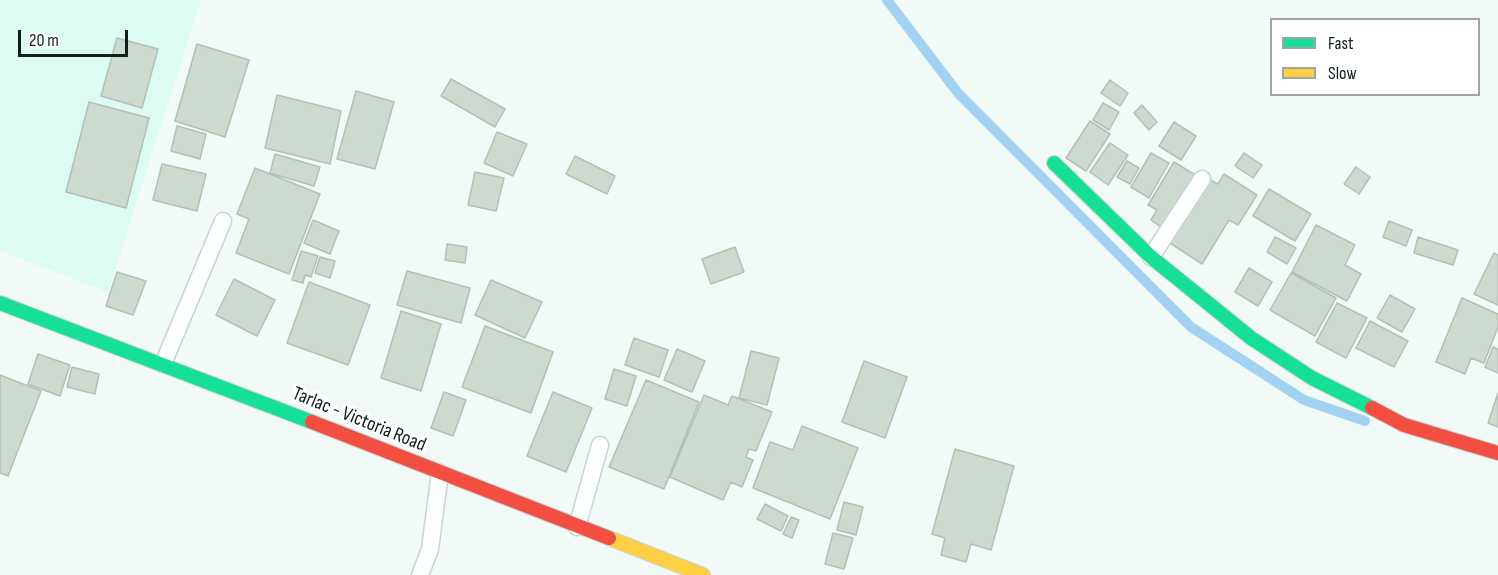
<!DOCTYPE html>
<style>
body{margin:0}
#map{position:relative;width:1498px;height:575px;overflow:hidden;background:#f2faf8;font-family:"Sofia Sans Condensed",sans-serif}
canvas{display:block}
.legend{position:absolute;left:1270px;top:18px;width:210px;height:78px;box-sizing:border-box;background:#fff;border:2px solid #9fa5a4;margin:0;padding:8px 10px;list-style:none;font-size:18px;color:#101f1c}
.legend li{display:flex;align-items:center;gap:12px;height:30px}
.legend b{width:30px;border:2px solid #9fa5a4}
.scale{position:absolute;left:18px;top:30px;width:110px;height:27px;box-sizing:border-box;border:3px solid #101f1c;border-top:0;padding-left:8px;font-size:18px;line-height:21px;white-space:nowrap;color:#101f1c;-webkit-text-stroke:4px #fff;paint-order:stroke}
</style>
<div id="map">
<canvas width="1498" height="575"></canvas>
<ul class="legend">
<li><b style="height:8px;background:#16e098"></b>Fast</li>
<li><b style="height:8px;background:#ffcf43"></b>Slow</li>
</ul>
<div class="scale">20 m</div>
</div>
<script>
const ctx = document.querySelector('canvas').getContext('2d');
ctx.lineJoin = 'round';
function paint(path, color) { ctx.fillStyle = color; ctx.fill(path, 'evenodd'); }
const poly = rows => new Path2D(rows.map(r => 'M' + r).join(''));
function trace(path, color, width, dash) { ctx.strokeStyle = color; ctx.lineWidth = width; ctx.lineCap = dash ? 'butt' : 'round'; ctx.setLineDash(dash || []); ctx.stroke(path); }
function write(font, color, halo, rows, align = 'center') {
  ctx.font = font + ' "Sofia Sans Condensed",sans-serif'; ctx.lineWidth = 6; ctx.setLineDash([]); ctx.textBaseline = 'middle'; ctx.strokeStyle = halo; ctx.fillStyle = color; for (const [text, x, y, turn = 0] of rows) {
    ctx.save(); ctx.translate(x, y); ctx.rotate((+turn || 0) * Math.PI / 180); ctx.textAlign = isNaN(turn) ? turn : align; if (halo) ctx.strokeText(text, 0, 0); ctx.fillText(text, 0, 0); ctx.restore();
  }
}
paint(poly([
 [0,0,201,0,108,292,0,251]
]), '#dcfbf2');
trace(poly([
 [887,0,958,93,1191,327,1304,400,1365,421]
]), '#a2d1f2', 10);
const building = poly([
 [117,38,158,49,142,108,101,96,117,38],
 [197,44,249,60,225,137,175,121,197,44],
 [451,79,505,109,495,127,441,96,451,79],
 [1110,80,1128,93,1120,106,1101,93,1110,80],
 [356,91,394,102,375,169,337,159,356,91],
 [277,95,341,111,330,164,265,148,277,95],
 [89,102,149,118,126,208,66,192,89,102],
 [1103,103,1119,112,1109,130,1093,120,1103,103],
 [1142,105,1157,122,1149,130,1134,113,1142,105],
 [1090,121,1110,134,1086,171,1066,158,1090,121],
 [1174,122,1196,136,1181,160,1159,146,1174,122],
 [177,126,206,134,200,159,171,151,177,126],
 [497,132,527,144,513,176,484,163,497,132],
 [1110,143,1128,155,1108,185,1090,172,1110,143],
 [1151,153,1169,163,1149,198,1131,187,1151,153],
 [1244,153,1262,165,1253,178,1235,166,1244,153],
 [275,154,320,167,314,186,270,173,275,154],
 [575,156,615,176,607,194,566,174,575,156],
 [1127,161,1139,168,1130,184,1117,177,1127,161],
 [1174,162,1197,176,1165,230,1151,220,1157,210,1148,205,1174,162],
 [162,164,206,174,197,211,153,200,162,164],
 [1356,167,1370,177,1359,194,1344,184,1356,167],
 [255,168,320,194,289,274,236,253,249,219,237,214,255,168],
 [475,172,504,178,496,211,468,205,475,172],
 [1224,174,1257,195,1238,225,1229,220,1202,264,1170,243,1210,180,1218,184,1224,174],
 [1269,189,1311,214,1295,241,1253,216,1269,189],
 [313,220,339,231,330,254,304,243,313,220],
 [1389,221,1412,230,1406,246,1383,237,1389,221],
 [1316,225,1355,245,1345,265,1361,274,1347,301,1292,272,1316,225],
 [1275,237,1296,248,1287,264,1267,252,1275,237],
 [1418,237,1458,250,1453,265,1414,253,1418,237],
 [447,244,467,247,465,263,445,260,447,244],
 [735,247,744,272,711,284,702,259,735,247],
 [301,251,318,256,311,277,305,275,303,283,292,280,301,251],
 [1494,253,1498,255,1498,305,1474,294,1494,253],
 [320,257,335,261,330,278,315,273,320,257],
 [1249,268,1272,282,1258,306,1235,292,1249,268],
 [407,271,470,288,461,323,397,305,407,271],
 [117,272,146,281,133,315,106,306,117,272],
 [1291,273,1336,298,1315,336,1270,310,1291,273],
 [234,279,275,300,257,336,216,315,234,279],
 [491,280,542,302,525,338,475,315,491,280],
 [309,282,370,305,348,365,287,343,309,282],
 [1390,295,1415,309,1402,332,1377,318,1390,295],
 [1462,298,1498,314,1498,327,1484,363,1471,358,1465,374,1436,362,1462,298],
 [1337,303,1367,318,1346,358,1316,342,1337,303],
 [401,311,441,324,421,391,381,378,401,311],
 [1370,321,1408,341,1394,367,1356,348,1370,321],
 [485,326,553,352,531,413,462,387,485,326],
 [634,338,668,350,659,377,625,365,634,338],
 [1493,347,1498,349,1498,373,1485,367,1493,347],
 [677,349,705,361,692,392,664,380,677,349],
 [751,351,779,358,767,405,739,398,751,351],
 [38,354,70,365,60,396,28,384,38,354],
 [864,361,907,377,885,438,842,422,864,361],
 [72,367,99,374,95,394,67,387,72,367],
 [614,369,636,376,627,406,605,399,614,369],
 [0,375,41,391,8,476,0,473,0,375],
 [646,380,699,402,664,489,609,467,646,380],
 [444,392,466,400,453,436,431,428,444,392],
 [553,392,592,408,566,472,527,456,553,392],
 [1498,393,1498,427,1488,423,1498,393],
 [704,395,728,405,732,396,772,412,756,451,749,449,746,457,753,460,742,487,731,482,723,500,670,477,704,395],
 [802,426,858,448,830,519,753,488,770,442,793,450,802,426],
 [955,449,1014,466,991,550,971,544,966,562,941,555,945,538,932,534,955,449],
 [844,502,863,507,856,535,837,530,844,502],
 [765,504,788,516,781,531,757,519,765,504],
 [791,517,799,520,792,538,783,534,791,517],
 [833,533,853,538,844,569,825,564,833,533]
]);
paint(building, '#cddacf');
trace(building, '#b6beb8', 1.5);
const lane = poly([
 [1151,257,1202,179],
 [163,364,223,221],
 [577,527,600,445],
 [420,575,430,549,440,473]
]);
const fast = poly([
 [1054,163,1151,257,1251,338,1312,378,1372,408],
 [0,303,312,422]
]);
const slow = poly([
 [609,538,703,575]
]);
const jam = poly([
 [1372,408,1404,425,1498,453],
 [312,422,609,538]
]);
trace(lane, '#c9d4d1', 19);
trace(fast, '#c9d4d1', 16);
trace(slow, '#c9d4d1', 16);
trace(jam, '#c9d4d1', 16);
trace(lane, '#fdfefe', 16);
trace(fast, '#16e098', 14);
trace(slow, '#ffcf43', 14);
trace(jam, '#f24e42', 14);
write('20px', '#101f1c', '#fff', [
 ["Tarlac - Victoria Road",359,420,22]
]);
</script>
